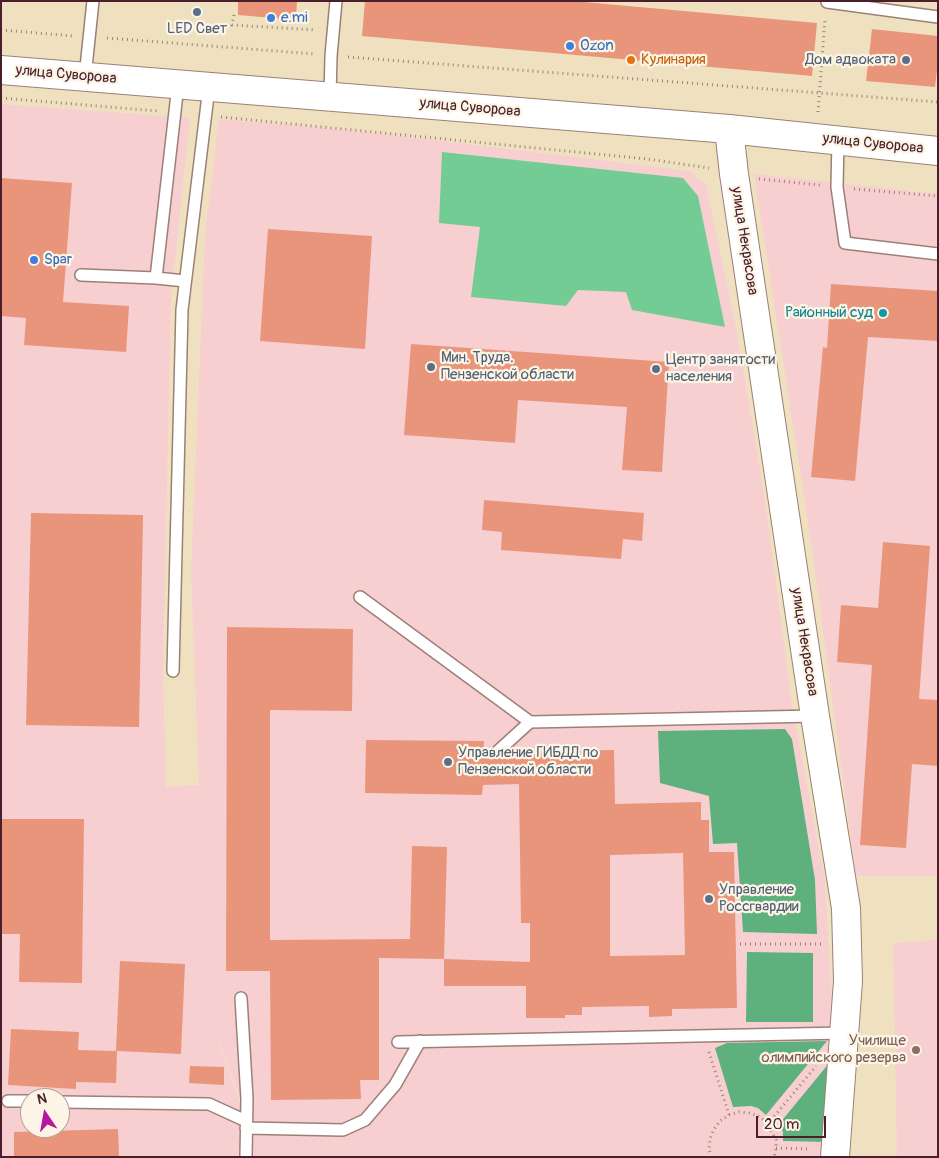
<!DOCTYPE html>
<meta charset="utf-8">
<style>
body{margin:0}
#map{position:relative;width:939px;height:1158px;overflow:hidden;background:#efe1c0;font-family:Pangolin,sans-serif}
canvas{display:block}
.frame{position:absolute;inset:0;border:2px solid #4a1f2b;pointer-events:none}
.north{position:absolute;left:20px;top:1088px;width:50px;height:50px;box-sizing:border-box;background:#fcf5e5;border:1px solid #b59f9b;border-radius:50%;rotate:348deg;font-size:14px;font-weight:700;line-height:20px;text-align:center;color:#4a1f2b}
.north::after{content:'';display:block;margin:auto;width:18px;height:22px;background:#b5179e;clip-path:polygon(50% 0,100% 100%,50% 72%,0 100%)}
.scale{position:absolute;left:756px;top:1116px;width:70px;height:22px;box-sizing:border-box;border:2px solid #4a1f2b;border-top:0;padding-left:6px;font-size:15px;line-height:18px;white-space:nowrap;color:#4a1f2b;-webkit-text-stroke:4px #fcf5e5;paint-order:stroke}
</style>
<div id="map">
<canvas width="939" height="1158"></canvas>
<div class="frame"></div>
<div class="north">N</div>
<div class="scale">20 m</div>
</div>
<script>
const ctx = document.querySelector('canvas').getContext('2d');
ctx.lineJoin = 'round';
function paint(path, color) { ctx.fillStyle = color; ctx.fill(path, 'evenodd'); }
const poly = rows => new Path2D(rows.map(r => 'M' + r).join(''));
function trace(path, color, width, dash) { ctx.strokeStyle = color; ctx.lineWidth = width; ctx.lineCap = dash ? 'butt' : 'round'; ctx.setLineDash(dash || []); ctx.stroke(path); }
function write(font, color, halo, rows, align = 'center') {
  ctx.font = font + ' Pangolin,sans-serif'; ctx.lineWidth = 4.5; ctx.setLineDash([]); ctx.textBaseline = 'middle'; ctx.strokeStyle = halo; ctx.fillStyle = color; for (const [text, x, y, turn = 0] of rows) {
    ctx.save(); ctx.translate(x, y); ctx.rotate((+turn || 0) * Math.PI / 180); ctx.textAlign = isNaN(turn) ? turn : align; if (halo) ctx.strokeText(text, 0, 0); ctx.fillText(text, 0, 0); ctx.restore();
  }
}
paint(poly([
 [1,104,190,118,171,298,163,670,166,787,199,785,191,571,205,234,219,119,351,130,690,171,706,185,736,327,765,500,792,705,825,881,835,1056,825,1157,1,1157],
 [219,1043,220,1043,255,1141,246,1121],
 [30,1098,60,1098,60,1128,30,1128],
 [754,174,938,194,938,876,856,876,812,548],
 [938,940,938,1157,897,1157,893,943]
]), '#f7cfd1');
paint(poly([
 [442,152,683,178,698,196,725,327,632,310,626,292,578,290,566,306,471,297,480,227,439,223]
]), '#73cc93');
paint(poly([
 [785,729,792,739,815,880,817,934,743,932,737,843,713,844,709,796,660,783,658,731],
 [747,952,813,953,813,1022,746,1022],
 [827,1041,766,1115,758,1108,751,1106,733,1107,715,1048,727,1043],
 [835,1056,826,1142,783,1141,783,1132,779,1124]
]), '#5eb07d');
paint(poly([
 [238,1,297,1,296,20,238,15],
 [365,1,573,1,817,23,812,76,362,36],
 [872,29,938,36,938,62,935,87,866,81],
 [1,178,72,183,63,302,129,306,126,352,24,345,26,318,1,316],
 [268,229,372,236,365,349,260,341],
 [831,284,938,291,938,341,868,337,855,481,811,477,823,347,827,348],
 [411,344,669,362,662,472,622,470,627,407,518,400,515,443,404,435],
 [484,500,644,513,642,541,623,539,621,559,501,550,502,532,482,530],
 [31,513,143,515,139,727,26,725],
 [883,542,930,546,919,699,938,700,938,766,912,764,906,848,860,845,872,665,837,662,841,605,878,608],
 [227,627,353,629,352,711,270,710,270,940,410,939,412,846,447,847,444,959,379,958,379,1080,360,1080,361,1099,271,1100,270,971,226,971],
 [366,740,484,741,483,752,491,752,493,756,499,758,508,752,614,750,615,804,701,802,701,820,709,820,709,852,734,852,737,1008,672,1009,672,1016,649,1017,649,1006,582,1007,582,1015,565,1015,565,1018,526,1018,526,986,444,986,444,959,530,962,530,923,521,923,519,784,483,785,482,795,365,793],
 [683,853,685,955,610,956,610,855],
 [1,819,84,819,82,983,19,982,20,934,1,934],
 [120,961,185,964,181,1054,117,1051,116,1083,76,1082,76,1089,8,1085,11,1029,79,1032,78,1050,116,1051],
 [190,1066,224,1067,224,1085,189,1083],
 [118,1129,119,1157,14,1157,14,1132]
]), '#e9957b');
const lane = poly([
 [827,2,938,17],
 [85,77,93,1],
 [178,85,156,278,185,281],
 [330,97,331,56,336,1],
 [838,140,837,187,845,243,938,254],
 [81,275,156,278],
 [360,597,530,722,815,716],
 [173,671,182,310,209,87],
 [498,751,530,722],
 [241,998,247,1099,246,1157],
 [398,1042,844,1033],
 [8,1101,30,1101],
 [60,1102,209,1104,246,1121],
 [246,1128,343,1130,365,1120,395,1085,420,1041]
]);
const secondary = poly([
 [729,129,734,174,815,716,846,908,848,981,835,1157]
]);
const primary = poly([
 [1,70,729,129,938,151]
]);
trace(lane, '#9c8076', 14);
trace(secondary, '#9c8076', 30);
trace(primary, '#9c8076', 30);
trace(poly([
 [234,15,232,25,316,30],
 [1,30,73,36],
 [107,38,315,54],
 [348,57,938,102],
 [1,98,158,111],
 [818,112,825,19],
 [221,117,647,159,709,168],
 [759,179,820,185],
 [854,189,938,196],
 [740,944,821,944],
 [709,1052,729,1115],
 [768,1124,816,1066],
 [776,1148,810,1149],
 [711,1157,709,1149,710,1139,714,1129,720,1121,729,1115,739,1112,750,1113,760,1117,768,1124,776,1140,776,1148,774,1157]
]), '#9c8076', 3, [1, 4]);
trace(lane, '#fff', 11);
trace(secondary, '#fff', 28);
trace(primary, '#fff', 28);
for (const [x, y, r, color] of [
 [197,12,5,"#5c6f8a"],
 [271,18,5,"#3f7fe0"],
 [570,46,5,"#3f7fe0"],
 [631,60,5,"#e8710a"],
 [906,60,5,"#5c6f8a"],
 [34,260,5,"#3f7fe0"],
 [883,313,5,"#0f9aa8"],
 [431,367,5,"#5c6f8a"],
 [656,369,5,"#5c6f8a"],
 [448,762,5,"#5c6f8a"],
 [709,899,5,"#5c6f8a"],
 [916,1050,5,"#8d6e63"]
]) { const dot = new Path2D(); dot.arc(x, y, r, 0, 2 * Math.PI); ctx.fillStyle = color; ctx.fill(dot); trace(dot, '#fcf5e5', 2); }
write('15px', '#366cbe', '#fcf5e5', [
 ["e.mi",281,18],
 ["Ozon",580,46],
 ["Spar",44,260]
], 'left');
write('15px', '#4e5e75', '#fcf5e5', [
 ["LED Свет",197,29,"center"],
 ["Дом адвоката",896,60,"right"],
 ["Мин. Труда.",441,358],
 ["Пензенской области",441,375],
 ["Центр занятости",666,360],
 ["населения",666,377],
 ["Управление ГИБДД по",458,753],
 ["Пензенской области",458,770],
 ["Управление",719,890],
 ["Россгвардии",719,907]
], 'left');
write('15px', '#c56008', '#fcf5e5', [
 ["Кулинария",641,60]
], 'left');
write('15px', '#4a1f2b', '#fcf5e5', [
 ["улица Суворова",66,75,5],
 ["улица Суворова",470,108,5],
 ["улица Суворова",873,144,6],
 ["улица Некрасова",744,241,81],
 ["улица Некрасова",804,642,81]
]);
write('15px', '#0d838f', '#fcf5e5', [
 ["Районный суд",873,313]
], 'right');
write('15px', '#785e54', '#fcf5e5', [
 ["Училище",906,1041],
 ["олимпийского резерва",906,1058]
], 'right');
</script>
